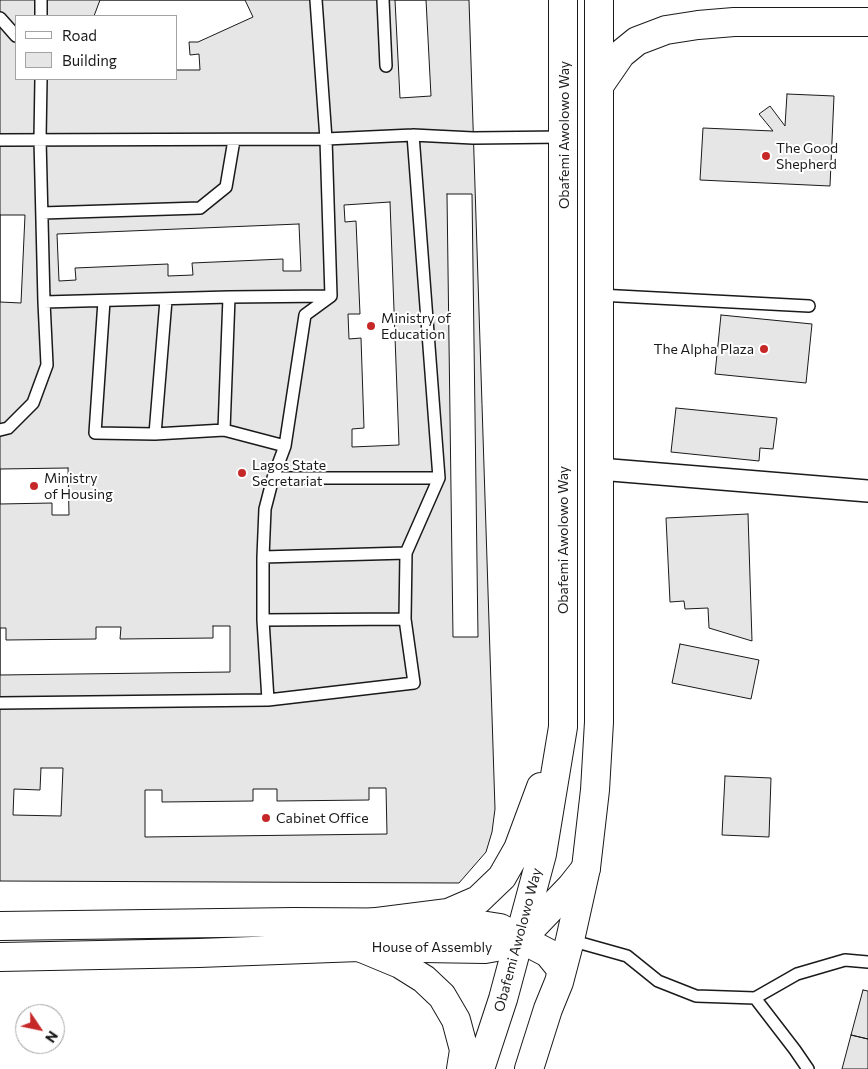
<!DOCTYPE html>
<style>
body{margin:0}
#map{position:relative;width:868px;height:1069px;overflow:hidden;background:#fff;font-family:Commissioner,sans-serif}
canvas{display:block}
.legend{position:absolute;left:15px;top:15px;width:162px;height:65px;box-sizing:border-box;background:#fff;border:1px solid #a3a3a3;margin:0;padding:6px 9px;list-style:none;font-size:15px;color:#1a1a1a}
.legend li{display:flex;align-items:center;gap:10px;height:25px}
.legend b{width:25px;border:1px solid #a3a3a3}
.north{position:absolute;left:15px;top:1004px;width:50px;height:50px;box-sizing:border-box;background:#fff;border:1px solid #a3a3a3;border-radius:50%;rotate:124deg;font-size:14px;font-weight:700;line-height:20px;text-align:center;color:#1a1a1a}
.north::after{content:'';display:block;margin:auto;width:18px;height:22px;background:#c62828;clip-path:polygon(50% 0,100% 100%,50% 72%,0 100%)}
</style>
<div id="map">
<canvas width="868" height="1069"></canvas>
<ul class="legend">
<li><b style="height:6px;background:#fff"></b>Road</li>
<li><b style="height:14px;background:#e6e6e6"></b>Building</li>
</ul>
<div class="north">N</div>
</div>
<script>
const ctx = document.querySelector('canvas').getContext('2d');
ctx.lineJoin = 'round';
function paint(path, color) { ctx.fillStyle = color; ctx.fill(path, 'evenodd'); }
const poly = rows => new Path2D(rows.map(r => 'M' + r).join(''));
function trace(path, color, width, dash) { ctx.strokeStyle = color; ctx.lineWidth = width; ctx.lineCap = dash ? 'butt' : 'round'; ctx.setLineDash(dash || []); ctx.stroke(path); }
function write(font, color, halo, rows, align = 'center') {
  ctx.font = font + ' Commissioner,sans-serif'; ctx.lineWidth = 4; ctx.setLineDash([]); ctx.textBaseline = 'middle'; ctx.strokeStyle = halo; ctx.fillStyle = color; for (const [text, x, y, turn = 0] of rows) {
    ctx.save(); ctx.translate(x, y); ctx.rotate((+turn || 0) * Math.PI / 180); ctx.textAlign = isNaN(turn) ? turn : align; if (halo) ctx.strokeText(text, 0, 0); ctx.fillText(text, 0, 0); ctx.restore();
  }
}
const building = poly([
 [0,0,469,0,495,809,492,832,486,852,459,883,0,881,0,0],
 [16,16,176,16,176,79,16,79,16,16],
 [100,0,245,0,253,17,198,42,189,42,190,55,199,54,200,70,176,70,176,16,94,16,100,0],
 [395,0,426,0,431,96,400,98,395,0],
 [787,94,834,96,830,186,700,180,703,128,773,131,759,114,770,106,785,126,787,94],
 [447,194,472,194,478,637,453,637,447,194],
 [390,202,399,445,352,447,352,429,364,428,361,338,349,339,348,314,360,314,356,221,345,222,344,205,390,202],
 [0,215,25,215,21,303,0,302,0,215],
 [299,224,301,271,283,271,283,259,192,263,193,275,168,276,168,264,75,268,76,280,59,281,57,234,299,224],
 [721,315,812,324,806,383,715,374,721,315],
 [676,408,777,418,773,449,760,448,759,461,671,452,676,408],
 [68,468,69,515,52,515,52,503,0,504,0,469,68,468],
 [748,514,752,641,709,628,708,608,685,609,684,601,670,602,666,518,748,514],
 [213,626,230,626,230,672,0,675,0,628,6,628,6,640,96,639,96,627,121,627,120,639,213,638,213,626],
 [680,644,759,660,751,699,672,683,680,644],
 [41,768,63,768,61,816,13,815,14,789,40,790,41,768],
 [725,776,771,778,769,837,722,835,725,776],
 [369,788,386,788,387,834,145,837,145,790,162,790,162,802,253,801,253,789,277,789,277,801,369,800,369,788],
 [863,990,868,991,868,1039,851,1035,863,990],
 [851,1035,868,1039,868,1069,842,1069,851,1035]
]);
paint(building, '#e6e6e6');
trace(building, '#1a1a1a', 1);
const lane = poly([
 [41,0,41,16],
 [383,0,386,66],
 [0,18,16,36],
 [0,140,326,139,413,135,473,138,563,137],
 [42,213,200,208,226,187,234,140],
 [599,295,809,306],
 [104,301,95,433,155,434,224,430,285,446],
 [44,302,229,297,331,296],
 [0,430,8,428,33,403,47,365,44,302,40,139,41,79],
 [224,430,229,297],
 [155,434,166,300],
 [273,478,439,478],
 [263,557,406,553],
 [263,620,405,619],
 [268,700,263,620,263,557,265,509,273,478,285,446,305,315,331,296,326,139,316,0],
 [0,703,268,700,414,683,405,619,406,553,439,478,413,135],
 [570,940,627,956,658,981,696,996,755,998,797,974,845,960,868,962],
 [755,998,795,1050,808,1069]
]);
const street = poly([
 [599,469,868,491]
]);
const secondary = poly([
 [599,86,621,54,637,41,666,30,698,25,734,22,868,22],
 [0,926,294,922,468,923,500,928,548,953,561,969],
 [0,957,199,953,359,947,485,949,502,946,520,940,571,887,586,868]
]);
const primary = poly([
 [369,923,448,913,478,900,502,877,518,849,541,787],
 [359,947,400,964,424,979,442,996,456,1020,464,1050,461,1069],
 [480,1069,503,999,542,854,563,727,563,0],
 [529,1069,548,1009,559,982,570,940,586,868,595,790,599,722,599,0]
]);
trace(lane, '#1a1a1a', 14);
trace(street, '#1a1a1a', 24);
trace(secondary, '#1a1a1a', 30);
trace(primary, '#1a1a1a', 30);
trace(lane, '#fff', 11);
trace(street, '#fff', 21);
trace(secondary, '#fff', 28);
trace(primary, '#fff', 28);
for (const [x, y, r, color] of [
 [766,156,5,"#c62828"],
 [371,326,5,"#c62828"],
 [764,349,5,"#c62828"],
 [242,473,5,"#c62828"],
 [34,486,5,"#c62828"],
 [266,818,5,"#c62828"]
]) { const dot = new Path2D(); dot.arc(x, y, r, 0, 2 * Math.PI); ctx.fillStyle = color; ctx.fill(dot); trace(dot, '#fff', 2); }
write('14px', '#1a1a1a', '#fff', [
 ["Obafemi Awolowo Way",564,135,-90],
 ["Obafemi Awolowo Way",563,540,-90],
 ["Obafemi Awolowo Way",518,940,-75],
 ["House of Assembly",432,947]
]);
write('14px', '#1a1a1a', '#fff', [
 ["The Good",776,148],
 ["Shepherd",776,164],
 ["Ministry of",381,318],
 ["Education",381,334],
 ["The Alpha Plaza",754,349,"right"],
 ["Lagos State",252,465],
 ["Secretariat",252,481],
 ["Ministry",44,478],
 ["of Housing",44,494],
 ["Cabinet Office",276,818]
], 'left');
</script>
